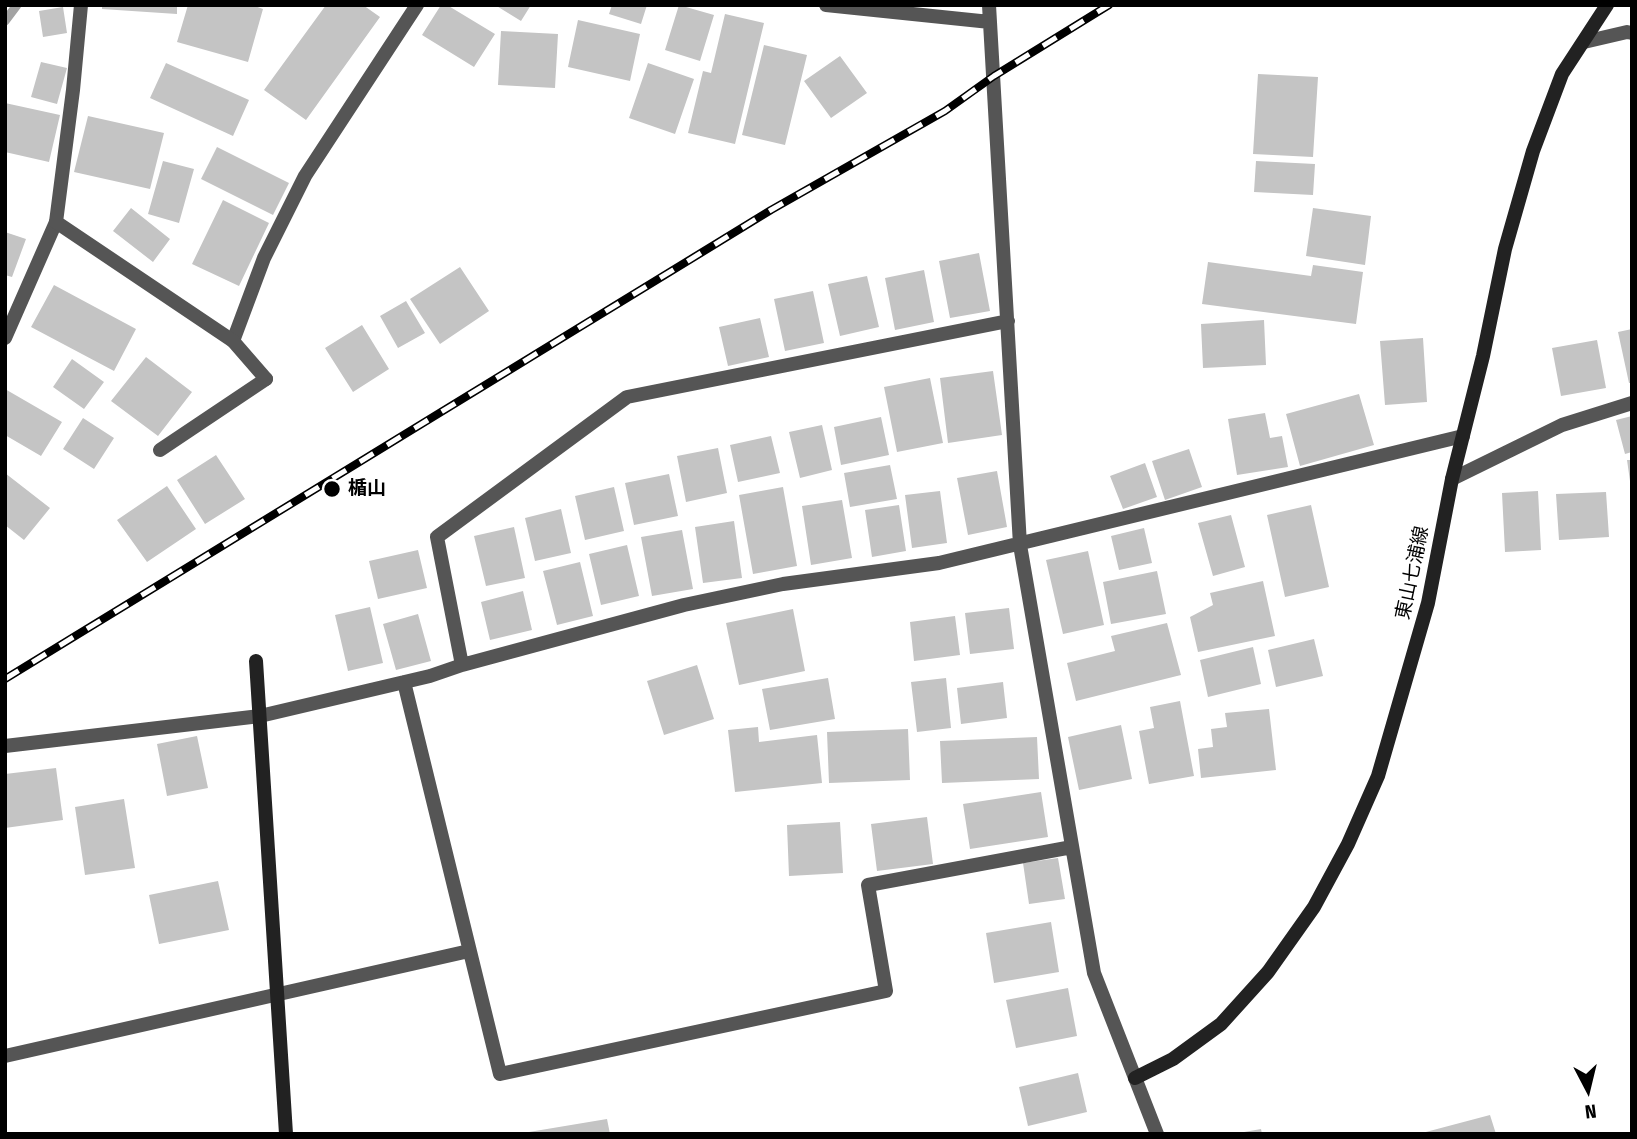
<!DOCTYPE html>
<meta charset="utf-8">
<style>
body{margin:0}
#map{position:relative;width:1637px;height:1139px;overflow:hidden;background:#fff;font-family:"Fira Sans Condensed",sans-serif}
canvas{display:block}
.frame{position:absolute;inset:0;border:7px solid #000;pointer-events:none}
.north{position:absolute;left:1553px;top:1055px;width:70px;height:70px;-webkit-text-stroke:5px #fff;paint-order:stroke;rotate:173deg;font-size:19px;font-weight:700;line-height:28px;text-align:center;color:#000}
.north::after{content:'';display:block;margin:auto;width:24px;height:32px;background:#000;clip-path:polygon(50% 0,100% 100%,50% 72%,0 100%)}
</style>
<div id="map">
<canvas width="1637" height="1139"></canvas>
<div class="frame"></div>
<div class="north">N</div>
</div>
<script>
const ctx = document.querySelector('canvas').getContext('2d');
ctx.lineJoin = 'round';
const poly = rows => new Path2D(rows.map(r => 'M' + r).join(''));
function trace(path, color, width, dash) { ctx.strokeStyle = color; ctx.lineWidth = width; ctx.lineCap = dash ? 'butt' : 'round'; ctx.setLineDash(dash || []); ctx.stroke(path); }
function paint(path, color) { ctx.fillStyle = color; ctx.fill(path, 'evenodd'); }
function write(font, color, halo, rows, align = 'center') {
  ctx.font = font + ' "Fira Sans Condensed","Noto Sans JP",sans-serif'; ctx.lineWidth = 7; ctx.setLineDash([]); ctx.textBaseline = 'middle'; ctx.strokeStyle = halo; ctx.fillStyle = color; for (const [text, x, y, turn = 0] of rows) {
    ctx.save(); ctx.translate(x, y); ctx.rotate((+turn || 0) * Math.PI / 180); ctx.textAlign = isNaN(turn) ? turn : align; if (halo) ctx.strokeText(text, 0, 0); ctx.fillText(text, 0, 0); ctx.restore();
  }
}
trace(poly([
 [5,21,17,5]
]), '#a3a3a3', 9);
paint(poly([
 [102,5,177,5,177,14,102,9],
 [188,5,252,5,263,9,248,62,177,42],
 [326,5,363,5,380,17,306,120,264,90],
 [441,5,447,5,495,34,474,67,422,35],
 [495,5,531,5,521,21],
 [612,5,647,5,641,24,609,14],
 [679,5,714,15,700,61,665,50],
 [63,7,67,33,43,37,39,11],
 [725,14,764,23,735,144,688,133,703,71,711,73],
 [578,20,640,34,630,81,568,67],
 [501,31,558,34,555,88,498,85],
 [764,45,807,55,785,145,742,135],
 [840,56,867,93,831,118,804,81],
 [41,62,67,68,57,104,31,97],
 [166,63,249,100,233,136,150,98],
 [648,63,694,79,675,134,629,118],
 [1258,74,1318,77,1313,157,1253,154],
 [5,103,60,115,49,162,5,152],
 [88,116,164,133,150,189,74,172],
 [217,147,289,183,273,215,201,179],
 [163,161,194,169,179,223,148,214],
 [1256,161,1315,164,1313,195,1254,192],
 [223,200,269,223,239,286,192,264],
 [131,208,170,239,153,262,113,231],
 [1313,208,1371,216,1365,265,1306,256],
 [5,232,26,239,12,277,5,275],
 [979,253,990,311,950,318,939,261],
 [1208,262,1311,276,1313,265,1363,272,1356,324,1202,304],
 [460,267,489,311,440,344,410,299],
 [924,270,934,322,895,330,885,278],
 [867,276,879,327,840,336,828,284],
 [54,285,136,329,114,371,31,327],
 [813,291,824,343,785,351,774,299],
 [406,301,425,333,398,348,380,316],
 [760,318,769,357,728,366,719,327],
 [1264,320,1266,365,1203,368,1201,324],
 [362,325,389,369,353,392,325,348],
 [1632,329,1632,383,1629,383,1618,332],
 [1423,338,1427,402,1385,405,1380,341],
 [1597,340,1606,388,1561,396,1552,348],
 [146,357,192,392,158,436,111,401],
 [72,359,104,382,84,409,53,387],
 [993,371,1002,435,948,443,940,378],
 [930,378,943,443,897,452,884,387],
 [5,389,62,422,41,456,5,435],
 [1359,394,1374,445,1300,466,1286,414],
 [1265,413,1270,438,1282,436,1288,467,1237,475,1228,419],
 [1632,416,1632,452,1625,454,1616,420],
 [881,417,889,455,841,465,834,427],
 [83,418,114,438,94,469,63,449],
 [822,425,832,470,800,478,789,432],
 [771,436,780,473,738,482,730,445],
 [718,448,727,493,686,502,677,456],
 [1189,449,1202,487,1165,500,1152,461],
 [216,455,245,499,205,524,177,480],
 [1627,460,1632,460,1632,481,1630,481],
 [1145,463,1157,497,1123,509,1110,476],
 [890,465,897,499,850,507,844,473],
 [997,471,1007,527,968,535,957,478],
 [5,473,50,508,24,540,5,525],
 [669,474,678,516,634,525,625,483],
 [167,486,196,529,147,562,117,520],
 [614,487,624,531,585,540,575,496],
 [783,487,797,566,753,574,739,495],
 [940,491,947,543,912,548,905,495],
 [1538,491,1541,550,1505,552,1502,493],
 [1606,492,1609,537,1559,540,1556,494],
 [842,500,852,558,811,565,802,506],
 [899,505,906,551,872,557,865,510],
 [1311,505,1329,587,1285,597,1267,515],
 [561,509,571,553,535,561,525,518],
 [1231,515,1245,567,1213,576,1198,523],
 [734,521,742,578,703,583,695,527],
 [514,527,525,578,486,586,474,536],
 [1144,528,1152,563,1119,570,1111,536],
 [682,530,693,589,652,596,641,537],
 [627,545,639,596,601,605,589,554],
 [418,550,427,588,378,599,369,561],
 [1088,551,1104,625,1063,634,1046,560],
 [580,562,593,616,557,625,543,571],
 [1157,571,1166,614,1111,624,1103,582],
 [1263,581,1275,636,1198,652,1190,617,1213,605,1210,593],
 [523,591,532,630,490,640,481,602],
 [370,607,383,663,348,671,335,615],
 [1009,608,1014,649,970,654,965,613],
 [793,609,805,671,739,685,726,623],
 [418,614,431,661,396,670,383,624],
 [955,616,960,655,914,661,910,622],
 [1167,623,1181,675,1076,701,1067,663,1115,651,1111,636],
 [1314,639,1323,676,1276,687,1268,650],
 [1253,647,1261,684,1208,697,1200,660],
 [697,665,714,719,664,735,647,681],
 [828,678,835,719,770,730,762,689],
 [946,678,951,728,917,732,911,682],
 [1003,682,1007,718,961,724,957,688],
 [1180,701,1194,776,1149,784,1139,731,1154,728,1150,707],
 [1269,709,1276,770,1201,778,1198,749,1213,747,1211,729,1227,727,1225,713],
 [1121,725,1132,779,1079,790,1068,737],
 [758,727,759,742,817,735,822,783,735,792,728,730],
 [908,729,910,780,829,783,827,732],
 [197,736,208,788,167,796,157,744],
 [1037,737,1039,779,942,783,940,741],
 [56,768,63,820,5,828,5,774],
 [1041,792,1048,837,970,849,963,804],
 [124,799,135,868,85,875,75,807],
 [927,817,933,864,877,871,871,824],
 [840,822,843,873,789,876,787,825],
 [1058,858,1065,899,1029,904,1023,863],
 [218,881,229,930,159,944,149,895],
 [1051,922,1059,972,994,983,986,933],
 [1068,988,1077,1036,1016,1048,1006,1000],
 [1078,1073,1087,1112,1028,1126,1019,1087],
 [1490,1115,1496,1134,1422,1134,1422,1133],
 [607,1119,610,1134,529,1134,529,1132],
 [1261,1129,1262,1134,1244,1134,1244,1132]
]), '#c4c4c4');
trace(poly([
 [826,5,990,22],
 [989,5,1020,545,1094,973,1157,1134],
 [5,338,56,222],
 [233,341,264,258,305,176,417,5],
 [160,450,266,379],
 [1452,479,1562,425,1632,403],
 [462,665,437,537,627,397,1008,321],
 [404,682,500,1074,886,991,868,885,1072,847],
 [5,746,260,716,430,676,462,665,684,605,783,584,939,563,1463,436],
 [5,1056,469,951]
]), '#555', 14);
trace(poly([
 [81,5,73,90,56,222,233,341,266,379],
 [1584,42,1627,32,1632,33]
]), '#555', 14);
trace(poly([
 [256,661,286,1134],
 [1135,1078,1173,1059,1221,1024,1268,972,1314,907,1348,844,1378,776,1428,603,1452,479,1483,356,1505,249,1533,151,1562,74,1607,5]
]), '#222', 14);
const rail = poly([
 [5,679,771,210,945,111,994,76,1109,5]
]);
trace(rail, '#000', 8);
trace(rail, '#fff', 5, [16]);
for (const [x, y, r, color] of [
 [332,489,9,"#000"]
]) { const dot = new Path2D(); dot.arc(x, y, r, 0, 2 * Math.PI); ctx.fillStyle = color; ctx.fill(dot); trace(dot, '#fff', 2.5); }
write('bold 19px', '#000', '#fff', [
 ["楯山",348,489]
], 'left');
write('19px', '#000', '#fff', [
 ["東山七浦線",1413,573,-78]
]);
</script>
